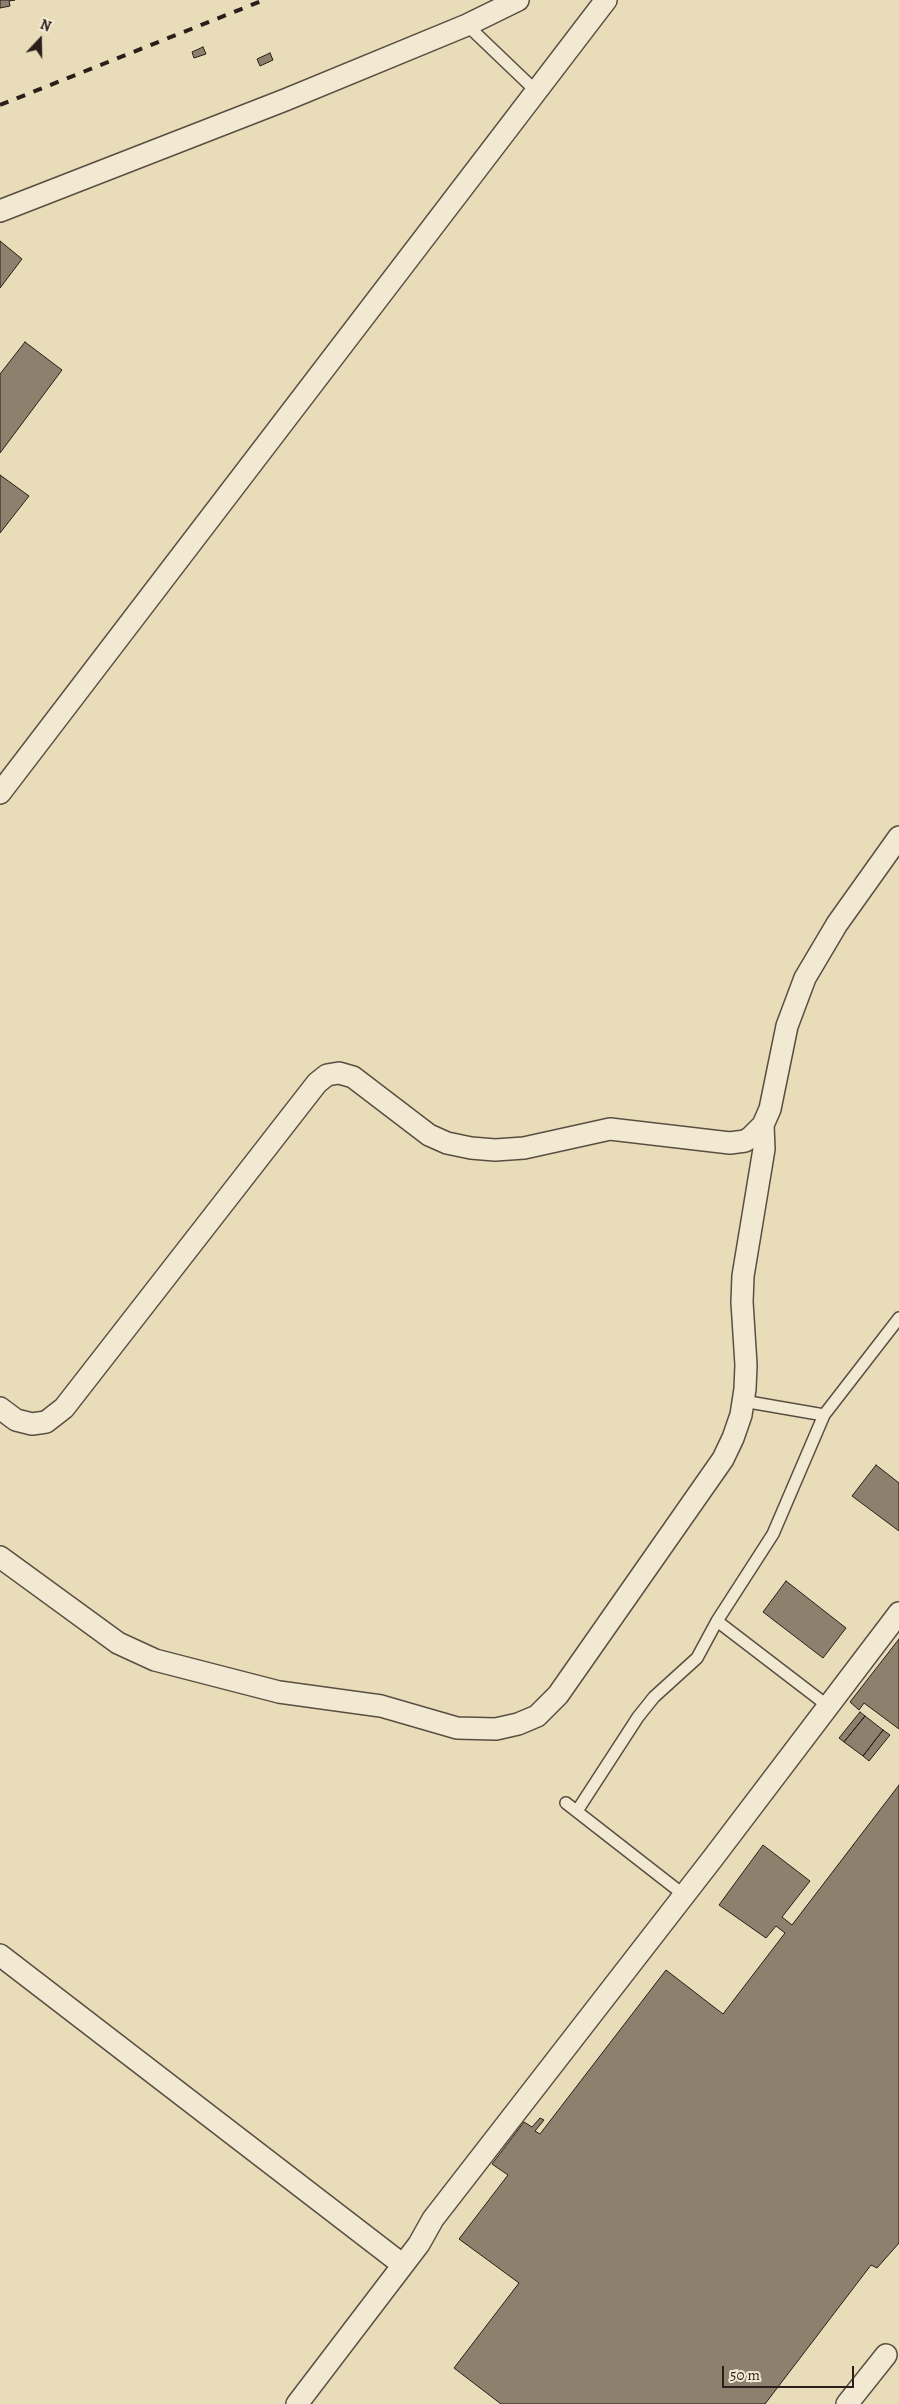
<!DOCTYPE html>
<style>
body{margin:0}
#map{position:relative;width:899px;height:2404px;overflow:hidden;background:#e9ddb9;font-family:Alegreya,serif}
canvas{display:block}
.north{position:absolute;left:15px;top:15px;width:50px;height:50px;-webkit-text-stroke:4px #f1e9d2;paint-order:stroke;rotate:21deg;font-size:14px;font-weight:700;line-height:20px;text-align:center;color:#2a1e1a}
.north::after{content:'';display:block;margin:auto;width:18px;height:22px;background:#2a1e1a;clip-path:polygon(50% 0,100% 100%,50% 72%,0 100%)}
.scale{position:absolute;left:722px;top:2366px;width:132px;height:22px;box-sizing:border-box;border:2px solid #2a1e1a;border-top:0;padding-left:6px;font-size:15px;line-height:18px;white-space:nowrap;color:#2a1e1a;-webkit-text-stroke:4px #f1e9d2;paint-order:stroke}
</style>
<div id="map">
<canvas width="899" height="2404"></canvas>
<div class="north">N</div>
<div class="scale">50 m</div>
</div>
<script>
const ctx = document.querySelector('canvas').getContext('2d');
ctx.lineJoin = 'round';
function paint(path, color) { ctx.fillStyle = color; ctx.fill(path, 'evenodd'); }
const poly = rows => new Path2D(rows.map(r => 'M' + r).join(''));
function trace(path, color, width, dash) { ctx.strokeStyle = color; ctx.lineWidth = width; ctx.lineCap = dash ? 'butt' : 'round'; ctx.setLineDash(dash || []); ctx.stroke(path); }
const building = poly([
 [0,0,15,0,9,1,10,6,0,8,0,0],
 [203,47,206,54,194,58,192,52,203,47],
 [270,53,273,60,260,66,257,59,270,53],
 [0,241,22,259,0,288,0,241],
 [25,342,62,370,0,453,0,374,25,342],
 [0,475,29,496,0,533,0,475],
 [876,1465,899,1483,899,1531,852,1496,876,1465],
 [786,1581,846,1628,823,1658,763,1612,786,1581],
 [899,1639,899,1729,864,1703,859,1710,850,1702,899,1639],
 [860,1712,865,1716,844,1742,839,1738,860,1712],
 [865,1716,883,1730,863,1756,844,1742,865,1716],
 [883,1730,890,1735,869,1761,863,1756,883,1730],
 [899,1785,899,2243,877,2268,871,2265,765,2404,501,2404,454,2368,519,2283,459,2239,508,2175,492,2164,524,2122,532,2127,540,2118,544,2120,535,2131,540,2134,666,1970,723,2014,785,1933,776,1926,766,1938,719,1905,763,1845,810,1881,782,1917,792,1925,899,1785]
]);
paint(building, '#8d816d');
trace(building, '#2a1e1a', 1);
const service = poly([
 [467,25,537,92],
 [743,1401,824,1415,899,1318],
 [824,1415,773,1534,717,1621,828,1706],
 [566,1803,684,1895],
 [577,1811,638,1717,654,1697,697,1658,717,1621]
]);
const minor = poly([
 [0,211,285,100,467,25,518,0],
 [0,793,606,0],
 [0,1408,16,1420,32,1424,46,1422,64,1408,317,1083,327,1075,339,1073,353,1077,429,1135,447,1143,471,1148,495,1150,524,1148,610,1129,730,1143,745,1141,751,1137,763,1125,770,1109,787,1026,805,978,837,924,899,837],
 [0,1557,118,1643,155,1660,279,1692,381,1706,457,1728,496,1729,518,1724,537,1716,558,1695,723,1459,733,1438,741,1415,745,1389,746,1365,742,1302,743,1276,764,1149,763,1125],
 [0,1955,403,2265,297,2404],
 [403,2265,419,2244,433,2219,713,1858,899,1613],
 [847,2404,886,2355]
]);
trace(service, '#5a4e42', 14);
trace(minor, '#5a4e42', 24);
trace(service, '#f1e9d2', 11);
trace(minor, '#f1e9d2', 21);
trace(poly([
 [0,105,264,0]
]), '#2a1e1a', 4, [9, 9]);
</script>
